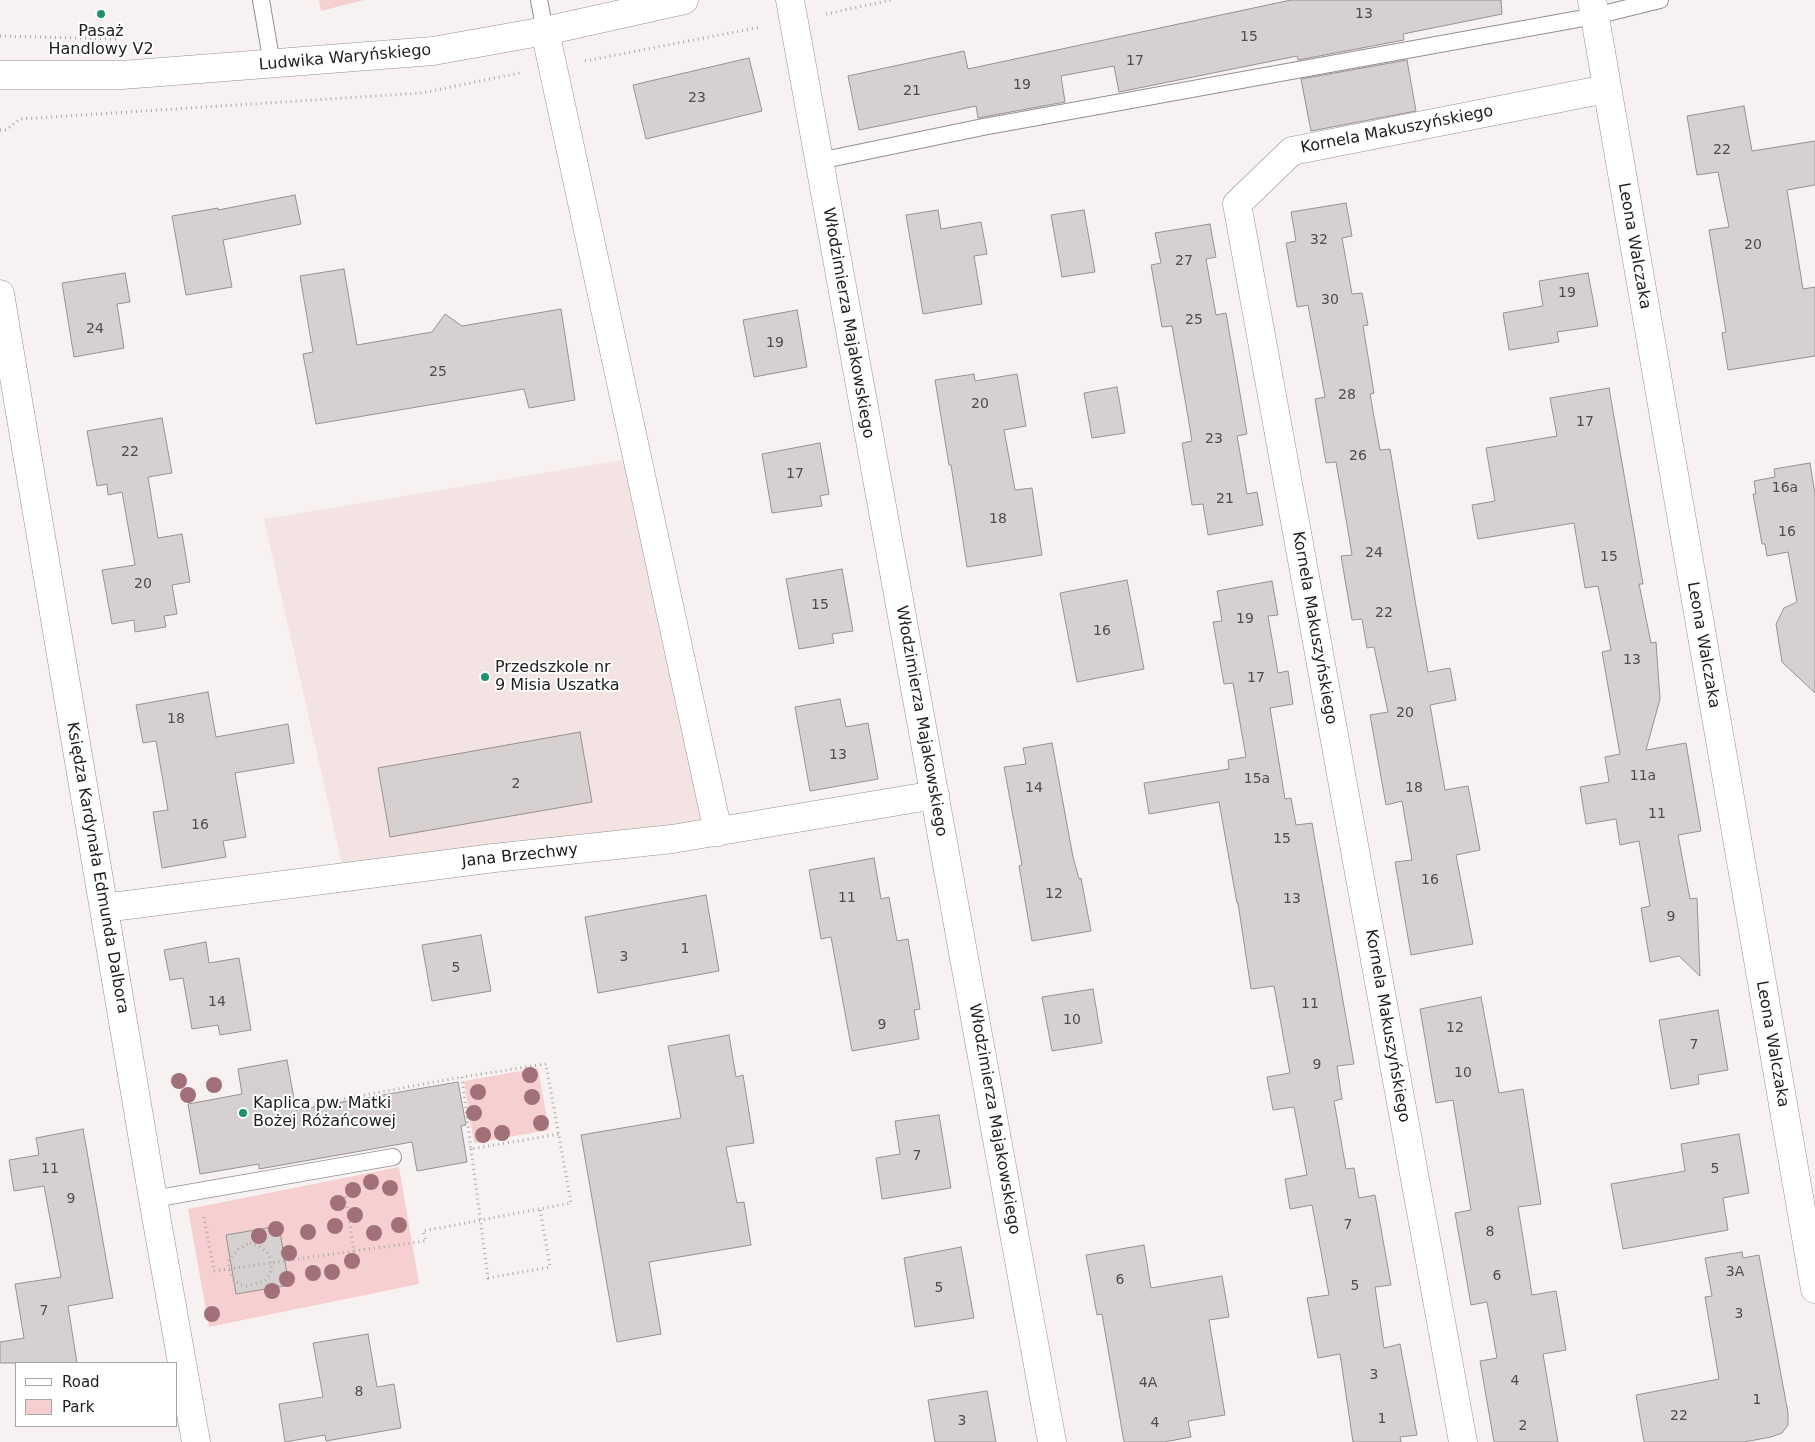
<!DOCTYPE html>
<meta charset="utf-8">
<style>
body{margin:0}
#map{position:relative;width:1815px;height:1442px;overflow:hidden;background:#f7f1f1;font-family:"DejaVu Sans",sans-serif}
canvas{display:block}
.legend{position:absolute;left:15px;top:1362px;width:162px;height:65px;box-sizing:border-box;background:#fff;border:1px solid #a7a6a6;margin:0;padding:6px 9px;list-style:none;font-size:15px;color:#222020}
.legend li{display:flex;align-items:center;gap:10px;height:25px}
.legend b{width:25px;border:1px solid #a7a6a6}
</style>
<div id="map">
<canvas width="1815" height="1442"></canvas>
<ul class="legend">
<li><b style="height:6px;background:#fff"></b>Road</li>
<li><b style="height:14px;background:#f6d0d0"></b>Park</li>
</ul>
</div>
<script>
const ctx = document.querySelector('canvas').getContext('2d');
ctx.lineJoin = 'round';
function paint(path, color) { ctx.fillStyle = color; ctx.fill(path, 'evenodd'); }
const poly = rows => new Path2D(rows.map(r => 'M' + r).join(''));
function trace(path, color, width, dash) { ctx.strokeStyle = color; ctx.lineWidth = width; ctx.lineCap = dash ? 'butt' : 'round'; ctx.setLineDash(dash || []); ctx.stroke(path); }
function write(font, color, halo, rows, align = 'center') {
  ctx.font = font + ' "DejaVu Sans",sans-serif'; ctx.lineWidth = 4; ctx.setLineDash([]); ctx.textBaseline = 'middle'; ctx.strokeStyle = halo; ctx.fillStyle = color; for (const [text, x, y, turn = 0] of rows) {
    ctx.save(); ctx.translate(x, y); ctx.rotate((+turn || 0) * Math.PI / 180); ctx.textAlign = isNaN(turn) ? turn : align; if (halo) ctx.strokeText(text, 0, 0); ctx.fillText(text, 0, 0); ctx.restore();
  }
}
paint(poly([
 [623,460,704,834,345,877,264,519]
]), '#f3e4e3');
paint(poly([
 [319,0,364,0,321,11],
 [538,1068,549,1130,474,1143,464,1081],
 [399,1167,419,1284,209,1327,188,1209]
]), '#f6d0d0');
const building = poly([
 [1291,0,1501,0,1502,14,1403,34,1404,40,1298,60,1297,56,1119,92,1114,66,1061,76,1065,102,978,118,976,106,859,130,848,76,964,51,968,69,1291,0],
 [749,58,762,111,646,139,633,85,749,58],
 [1407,60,1416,111,1311,131,1301,79,1407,60],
 [1744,106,1752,151,1815,141,1815,185,1787,190,1803,289,1815,287,1815,356,1728,370,1722,333,1726,332,1709,230,1729,227,1718,172,1697,175,1687,116,1744,106],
 [295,195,301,224,223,240,232,287,186,295,172,216,218,208,218,210,295,195],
 [1346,203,1352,236,1342,238,1352,294,1362,293,1368,325,1363,326,1374,393,1370,394,1380,450,1390,449,1416,606,1428,672,1450,668,1456,700,1430,705,1445,790,1468,786,1480,850,1456,855,1473,944,1411,955,1395,862,1412,860,1402,801,1386,805,1370,715,1388,712,1374,647,1367,648,1362,619,1352,620,1341,556,1352,555,1347,525,1336,462,1326,463,1315,399,1325,397,1308,305,1297,307,1286,243,1296,241,1291,212,1346,203],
 [938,210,941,229,981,222,987,254,974,256,982,304,923,314,906,215,938,210],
 [1084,210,1095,272,1062,277,1051,215,1084,210],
 [1210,224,1216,257,1206,259,1216,315,1226,313,1247,434,1237,436,1242,464,1247,494,1257,492,1263,525,1208,535,1203,504,1192,505,1182,443,1192,441,1187,411,1172,326,1162,327,1151,265,1161,263,1155,233,1210,224],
 [344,269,357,345,432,332,445,314,462,326,561,309,575,400,529,408,524,389,316,424,303,354,313,352,300,276,344,269],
 [125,273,130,302,117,304,124,348,74,357,62,283,125,273],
 [1588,273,1598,326,1557,332,1559,342,1509,350,1503,313,1543,306,1539,281,1588,273],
 [797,310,807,367,754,377,743,320,797,310],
 [974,374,975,381,1017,374,1026,426,1004,430,1015,490,1032,488,1042,555,967,567,951,465,949,465,935,380,974,374],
 [1117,387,1125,433,1092,438,1084,393,1117,387],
 [1609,388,1643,584,1639,584,1651,643,1656,642,1660,699,1646,750,1686,743,1701,831,1678,835,1690,899,1697,898,1700,976,1679,956,1650,962,1641,908,1650,906,1639,841,1620,845,1616,819,1586,824,1580,787,1609,782,1605,757,1620,754,1602,652,1611,650,1598,586,1585,588,1574,523,1478,539,1472,505,1495,501,1486,448,1557,436,1550,398,1609,388],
 [162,418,172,473,148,477,158,538,182,534,190,582,172,585,177,614,164,616,166,627,135,632,134,620,112,624,102,570,135,565,122,492,108,495,107,484,97,486,87,431,162,418],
 [820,443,829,494,820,496,822,506,772,513,762,454,820,443],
 [1810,463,1815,494,1815,693,1782,662,1776,624,1784,608,1797,602,1788,552,1767,556,1765,544,1762,544,1753,494,1756,494,1754,481,1775,477,1774,469,1810,463],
 [842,569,853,631,832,634,834,643,799,649,786,579,842,569],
 [1127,580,1144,669,1077,682,1060,593,1127,580],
 [1272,581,1278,615,1268,616,1278,673,1288,671,1293,704,1270,708,1285,799,1291,798,1296,825,1312,823,1354,1064,1337,1066,1342,1099,1334,1101,1346,1169,1354,1168,1359,1198,1375,1195,1391,1285,1375,1287,1384,1348,1400,1344,1417,1435,1400,1437,1401,1442,1353,1442,1340,1354,1318,1358,1307,1298,1329,1295,1321,1252,1312,1205,1290,1209,1285,1179,1307,1175,1294,1107,1273,1110,1267,1077,1290,1073,1274,986,1251,989,1238,903,1237,903,1219,802,1149,814,1144,783,1229,769,1228,760,1246,757,1233,683,1224,684,1213,622,1222,621,1217,591,1272,581],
 [208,692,216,737,288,724,294,763,235,773,246,837,223,841,226,857,162,868,153,812,168,810,156,741,143,743,136,705,208,692],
 [840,699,846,727,868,723,878,779,810,791,795,707,840,699],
 [580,732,592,802,390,837,378,768,580,732],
 [1052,743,1073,857,1079,879,1081,878,1091,931,1032,941,1019,866,1022,865,1004,767,1026,764,1023,748,1052,743],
 [874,858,881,899,889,897,897,941,908,939,920,1009,914,1010,919,1039,852,1051,831,937,821,939,809,870,874,858],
 [706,895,719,971,598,993,585,917,706,895],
 [481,935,491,991,432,1001,422,945,481,935],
 [206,942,209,963,239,958,251,1030,220,1035,218,1025,192,1029,183,978,170,980,164,950,206,942],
 [1093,989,1102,1043,1052,1051,1042,997,1093,989],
 [1481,997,1499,1093,1523,1089,1541,1204,1518,1207,1525,1250,1532,1295,1556,1291,1566,1350,1543,1354,1558,1442,1494,1442,1480,1361,1497,1358,1487,1302,1471,1305,1455,1213,1471,1210,1458,1131,1453,1100,1436,1103,1420,1009,1481,997],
 [1718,1010,1728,1070,1698,1075,1699,1084,1671,1089,1659,1020,1718,1010],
 [729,1035,736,1077,743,1075,754,1143,726,1147,737,1203,744,1202,751,1245,649,1262,661,1334,617,1342,581,1135,681,1118,668,1046,729,1035],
 [287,1060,296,1110,458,1082,466,1125,461,1126,467,1162,417,1171,412,1142,259,1169,259,1164,200,1174,188,1104,242,1094,238,1069,287,1060],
 [939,1115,951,1188,882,1199,876,1158,900,1154,895,1121,939,1115],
 [83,1129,113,1298,68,1306,77,1363,0,1363,0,1342,24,1338,15,1284,61,1277,44,1186,14,1191,9,1160,39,1155,36,1138,83,1129],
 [1739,1134,1749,1193,1723,1198,1728,1230,1623,1249,1611,1184,1685,1171,1681,1144,1739,1134],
 [279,1226,289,1285,236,1294,226,1235,279,1226],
 [1144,1245,1151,1288,1222,1276,1229,1317,1209,1320,1225,1415,1188,1421,1191,1437,1164,1442,1124,1442,1102,1314,1097,1315,1086,1255,1144,1245],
 [961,1247,974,1318,915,1327,904,1258,961,1247],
 [1742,1252,1743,1258,1759,1255,1788,1413,1788,1425,1782,1433,1771,1437,1744,1442,1644,1442,1636,1395,1719,1379,1705,1297,1712,1296,1705,1258,1742,1252],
 [368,1334,377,1387,394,1384,401,1428,326,1441,325,1435,285,1442,279,1404,323,1397,313,1343,368,1334],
 [987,1391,996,1442,935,1442,928,1400,987,1391]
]);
paint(building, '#d6d0d0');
trace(building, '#979191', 1);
const lane = poly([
 [261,0,272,64],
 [539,0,545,31],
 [819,161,983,127,1595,16,1660,0],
 [153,1199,393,1157]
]);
const street = poly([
 [790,0,1052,1442],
 [1592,0,1815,1289],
 [545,31,718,832],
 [0,75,122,75,433,51,545,31,684,0],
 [0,294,153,1199,196,1442],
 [104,908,494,858,672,839,935,795],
 [1463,1442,1237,204,1292,151,1606,89]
]);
trace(lane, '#959090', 18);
trace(street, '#959090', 29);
trace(poly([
 [826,14,891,0],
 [0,36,118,39],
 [585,61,761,27],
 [0,130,6,130,20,119,421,93,520,73],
 [300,1107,462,1077],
 [471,1149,488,1278,550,1267,540,1209],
 [204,1217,214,1271,354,1251,345,1194],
 [250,1243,259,1246,267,1252,272,1263,270,1274,265,1281,247,1286,239,1284,232,1278,229,1269,229,1260,238,1249,250,1243],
 [354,1251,426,1241,423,1231,571,1203,546,1064,462,1077,471,1149,559,1134]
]), '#aca8a8', 3, [1, 4]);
trace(lane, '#fff', 16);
trace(street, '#fff', 28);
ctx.fillStyle = '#a27079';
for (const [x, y] of [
 [530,1075],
 [179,1081],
 [214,1085],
 [478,1092],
 [188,1095],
 [532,1097],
 [474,1113],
 [541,1123],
 [502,1133],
 [483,1135],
 [371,1182],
 [390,1188],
 [353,1190],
 [338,1203],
 [355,1215],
 [399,1225],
 [335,1226],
 [276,1229],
 [308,1232],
 [374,1233],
 [259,1236],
 [289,1253],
 [352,1261],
 [332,1272],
 [313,1273],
 [287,1279],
 [272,1291],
 [212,1314]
]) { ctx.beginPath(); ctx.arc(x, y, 8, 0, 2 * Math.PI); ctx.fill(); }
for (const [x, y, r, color] of [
 [101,14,5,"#1f9071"],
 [485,677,5,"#1f9071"],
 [243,1113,5,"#1f9071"]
]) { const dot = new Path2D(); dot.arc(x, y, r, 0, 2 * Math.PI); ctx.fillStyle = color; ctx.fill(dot); trace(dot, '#fff', 2); }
write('14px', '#4f4c4c', null, [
 ["13",1364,14],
 ["15",1249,37],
 ["17",1135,61],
 ["19",1022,85],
 ["21",912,91],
 ["23",697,98],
 ["22",1722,150],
 ["32",1319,240],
 ["20",1753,245],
 ["27",1184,261],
 ["19",1567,293],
 ["30",1330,300],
 ["25",1194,320],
 ["24",95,329],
 ["19",775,343],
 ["25",438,372],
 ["28",1347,395],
 ["20",980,404],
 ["17",1585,422],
 ["23",1214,439],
 ["22",130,452],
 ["26",1358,456],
 ["17",795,474],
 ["16a",1785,488],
 ["21",1225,499],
 ["18",998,519],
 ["16",1787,532],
 ["24",1374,553],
 ["15",1609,557],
 ["20",143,584],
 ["15",820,605],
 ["22",1384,613],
 ["19",1245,619],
 ["16",1102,631],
 ["13",1632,660],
 ["17",1256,678],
 ["20",1405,713],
 ["18",176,719],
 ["13",838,755],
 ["11a",1643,776],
 ["15a",1257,779],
 ["2",516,784],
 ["14",1034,788],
 ["18",1414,788],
 ["11",1657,814],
 ["16",200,825],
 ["15",1282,839],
 ["16",1430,880],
 ["12",1054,894],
 ["11",847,898],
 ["13",1292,899],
 ["9",1671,917],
 ["1",685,949],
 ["3",624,957],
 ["5",456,968],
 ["14",217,1002],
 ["11",1310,1004],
 ["10",1072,1020],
 ["9",882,1025],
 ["12",1455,1028],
 ["7",1694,1045],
 ["9",1317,1065],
 ["10",1463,1073],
 ["7",917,1156],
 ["11",50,1169],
 ["5",1715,1169],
 ["9",71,1199],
 ["7",1348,1225],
 ["8",1490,1232],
 ["3A",1735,1272],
 ["6",1497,1276],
 ["6",1120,1280],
 ["5",1355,1286],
 ["5",939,1288],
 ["7",44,1311],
 ["3",1739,1314],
 ["3",1374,1375],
 ["4",1515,1381],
 ["4A",1148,1383],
 ["8",359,1392],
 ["1",1757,1400],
 ["22",1679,1416],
 ["1",1382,1419],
 ["3",962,1421],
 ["4",1155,1423],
 ["2",1523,1426]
]);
write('16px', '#222020', '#fff', [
 ["Pasaż",101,32,"center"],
 ["Handlowy V2",101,50,"center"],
 ["Przedszkole nr",495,668],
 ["9 Misia Uszatka",495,686],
 ["Kaplica pw. Matki",253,1104],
 ["Bożej Różańcowej",253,1122]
], 'left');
write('16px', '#222020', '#fff', [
 ["Ludwika Waryńskiego",345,58,-5],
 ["Kornela Makuszyńskiego",1397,130,-11],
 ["Leona Walczaka",1634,246,80],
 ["Włodzimierza Majakowskiego",848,323,80],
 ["Kornela Makuszyńskiego",1314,628,80],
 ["Leona Walczaka",1703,645,80],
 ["Włodzimierza Majakowskiego",921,721,80],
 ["Jana Brzechwy",520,856,-6],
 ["Księdza Kardynała Edmunda Dalbora",97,868,80],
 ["Kornela Makuszyńskiego",1387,1026,80],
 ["Leona Walczaka",1772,1044,80],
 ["Włodzimierza Majakowskiego",994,1119,80]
]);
</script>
